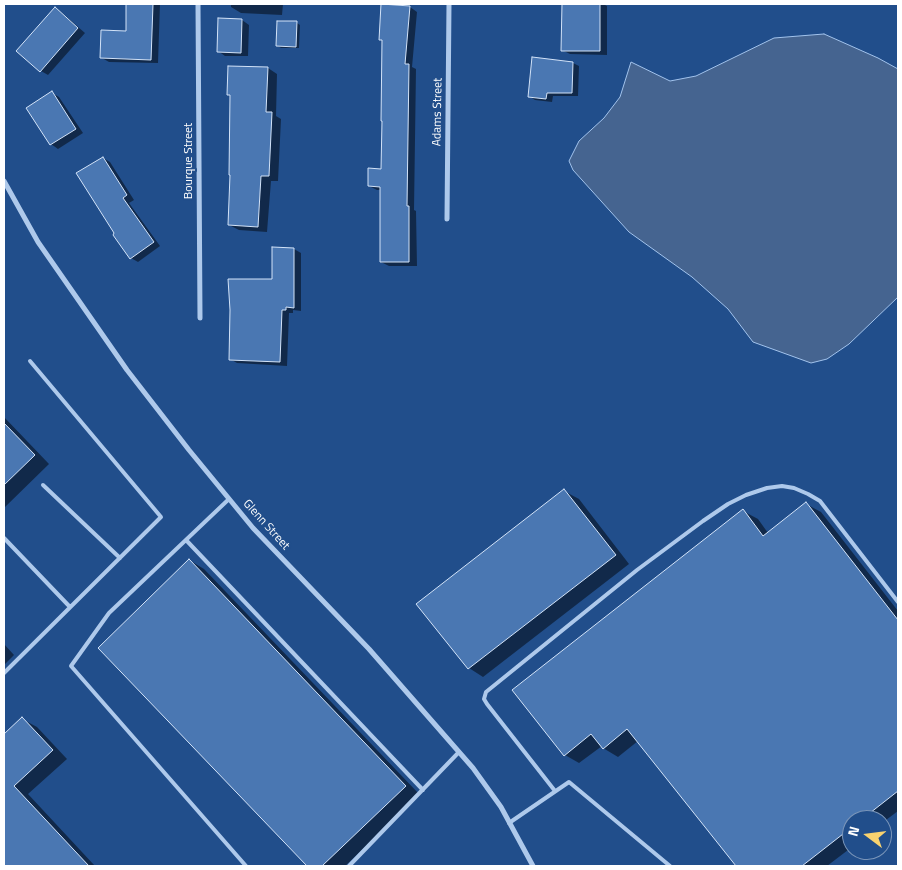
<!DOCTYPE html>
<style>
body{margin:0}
#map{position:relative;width:902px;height:870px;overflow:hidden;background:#214e8b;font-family:"Titillium Web",sans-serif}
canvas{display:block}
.frame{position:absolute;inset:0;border:5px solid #fff;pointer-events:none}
.north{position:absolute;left:842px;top:810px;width:50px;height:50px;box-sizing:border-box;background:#214e8b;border:1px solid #7a95b9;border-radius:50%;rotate:285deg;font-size:14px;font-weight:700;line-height:20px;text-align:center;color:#fff}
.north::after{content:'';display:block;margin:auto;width:18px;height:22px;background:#f8d26f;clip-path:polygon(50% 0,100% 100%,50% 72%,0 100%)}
</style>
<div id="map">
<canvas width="902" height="870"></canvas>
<div class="frame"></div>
<div class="north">N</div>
</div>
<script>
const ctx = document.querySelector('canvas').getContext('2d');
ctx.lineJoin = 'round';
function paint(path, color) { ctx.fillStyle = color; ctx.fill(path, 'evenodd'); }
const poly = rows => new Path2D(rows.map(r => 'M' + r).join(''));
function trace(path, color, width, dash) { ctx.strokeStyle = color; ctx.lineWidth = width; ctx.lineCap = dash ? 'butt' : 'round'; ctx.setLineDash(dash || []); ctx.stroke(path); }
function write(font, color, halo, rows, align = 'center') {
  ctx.font = font + ' "Titillium Web",sans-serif'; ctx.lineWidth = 4; ctx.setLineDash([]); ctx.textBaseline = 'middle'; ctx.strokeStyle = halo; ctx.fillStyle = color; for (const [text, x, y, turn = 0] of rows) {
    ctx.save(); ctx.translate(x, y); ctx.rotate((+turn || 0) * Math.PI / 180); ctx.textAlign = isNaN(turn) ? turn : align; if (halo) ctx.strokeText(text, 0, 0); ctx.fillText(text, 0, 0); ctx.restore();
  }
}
const water = poly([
 [824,34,878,58,898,69,898,297,849,344,827,359,811,363,753,342,728,309,692,277,629,232,573,170,569,161,579,141,604,118,620,97,631,62,670,81,696,76,774,38,824,34]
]);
paint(water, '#456490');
trace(water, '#a2c3ec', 1);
paint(poly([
 [127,4,160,4,158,63,109,62,102,58,127,32],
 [231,4,283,4,282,15,241,13,231,7],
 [563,4,603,4,607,6,607,55,570,54,562,50],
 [410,7,417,12,412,67,416,69,414,210,416,211,417,266,389,266,381,262,381,190,377,190,369,186,382,170],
 [55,9,62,13,85,33,48,75,41,71],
 [219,19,242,20,249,25,248,56,225,56,218,51],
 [297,23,300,25,299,48,281,48,278,46],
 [533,58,573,63,579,66,578,96,553,96,552,102,535,100,529,96],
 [268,68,277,74,276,116,281,119,278,181,271,181,267,232,239,230,229,225,232,175,231,96,228,94],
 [52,93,59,97,83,133,58,149,51,144],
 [103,158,110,162,134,200,129,203,160,246,138,262,131,258],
 [294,249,301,253,301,311,293,310,293,313,289,313,287,366,237,363,230,359,273,280],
 [4,417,49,464,4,508],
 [564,491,579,499,629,564,483,677,469,668,418,604],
 [806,504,821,512,898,611,898,811,882,823,882,820,852,820,852,847,827,866,738,866,638,741,618,757,603,748,602,746,579,763,565,755,743,511,758,519,768,533],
 [189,560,204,569,420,795,345,866,309,866,100,648],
 [4,644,14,655,4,665],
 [22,719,37,727,67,759,28,794,95,866,4,866,4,736]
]), '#0007');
const building = poly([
 [126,4,153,4,151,60,100,58,101,30,126,31,126,4],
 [381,4,410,6,405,64,409,64,407,206,409,206,409,262,380,262,380,187,368,186,368,168,381,169,382,121,381,121,382,40,379,40,381,4],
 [562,4,600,4,600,51,561,51,562,4],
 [55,7,78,28,40,72,16,51,55,7],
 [218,18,242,19,241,53,217,52,218,18],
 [277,21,297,21,296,47,276,46,277,21],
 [532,57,573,62,572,93,547,93,546,99,528,97,532,57],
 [228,66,268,67,266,112,272,112,269,176,261,176,258,227,228,225,230,175,229,175,230,95,227,95,228,66],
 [52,91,76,129,50,145,26,108,52,91],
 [103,157,127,195,123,198,154,242,130,259,113,235,114,233,76,173,103,157],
 [272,247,294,248,294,308,286,307,286,310,282,310,280,362,229,360,230,310,228,279,272,279,272,247],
 [4,423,35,455,4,485,4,423],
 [564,489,616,555,468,669,416,604,564,489],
 [806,502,898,620,898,791,861,820,852,820,852,827,802,866,736,866,627,729,603,749,591,734,564,756,512,690,743,509,763,536,806,502],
 [189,559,406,786,322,866,307,866,98,648,189,559],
 [22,717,53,750,14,786,89,866,4,866,4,734,22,717]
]);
paint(building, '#4a77b2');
trace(building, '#d3e3f8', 1);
trace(poly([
 [43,485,120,558],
 [229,499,109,613,71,666,246,866],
 [4,538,70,607],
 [186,540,423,790],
 [4,673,161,517,30,361],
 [555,791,487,704,484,699,486,692,637,570,703,521,728,504,746,495,767,488,782,486,794,488,808,494,820,501,898,602],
 [509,823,569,782,670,866],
 [349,866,459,752]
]), '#aec9eb', 4);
trace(poly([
 [198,4,200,318],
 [4,181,38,242,127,370,189,450,253,528,369,649,473,768,501,807,533,866],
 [447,219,449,4]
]), '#aec9eb', 5);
write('12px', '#fff', '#214e8b', [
 ["Adams Street",438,112,-89],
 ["Bourque Street",189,161,-90],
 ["Glenn Street",266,525,48]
]);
</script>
